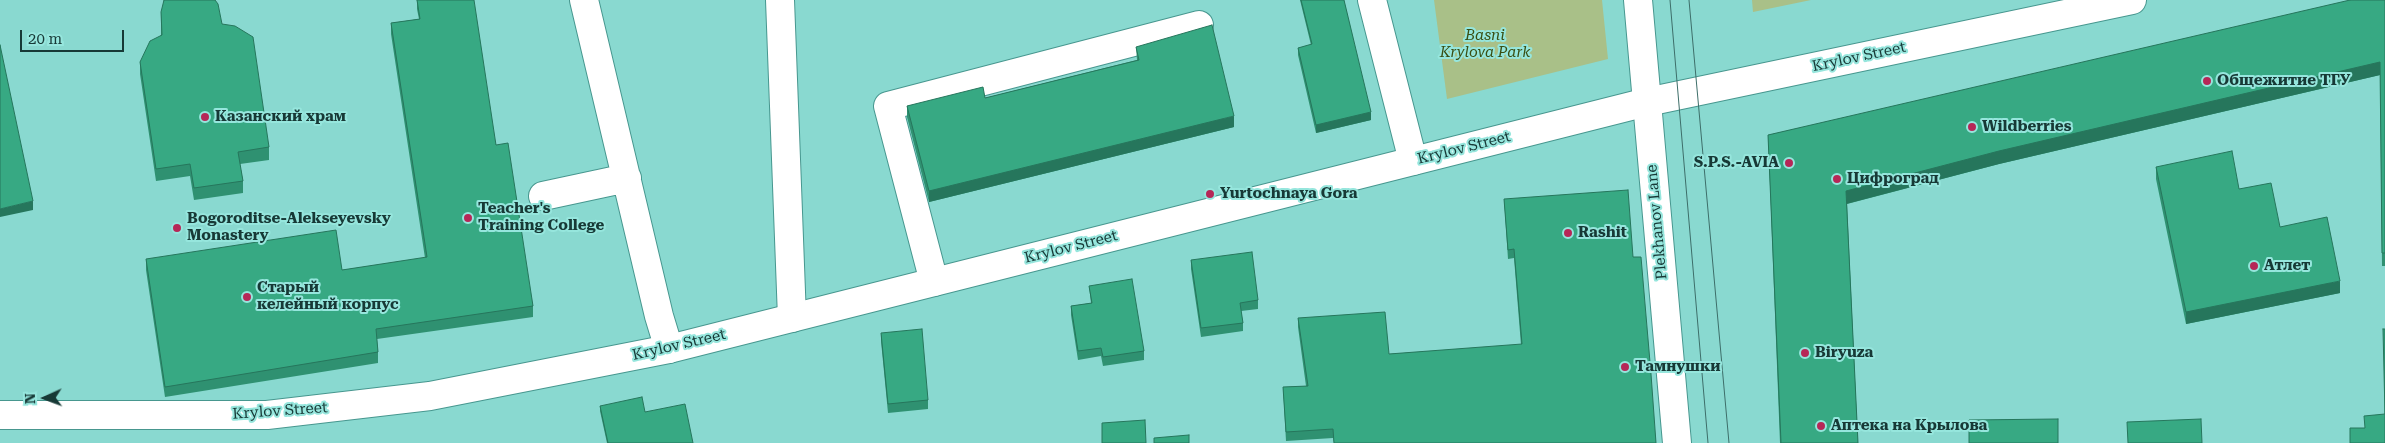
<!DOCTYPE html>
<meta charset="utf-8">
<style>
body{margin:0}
#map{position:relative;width:2385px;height:443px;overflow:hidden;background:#89d9d0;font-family:"Roboto Serif",serif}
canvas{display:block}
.north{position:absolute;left:20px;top:373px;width:50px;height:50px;-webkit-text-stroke:4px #96e6dd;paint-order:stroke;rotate:268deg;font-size:14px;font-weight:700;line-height:20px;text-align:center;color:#173936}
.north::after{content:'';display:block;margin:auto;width:18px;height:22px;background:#173936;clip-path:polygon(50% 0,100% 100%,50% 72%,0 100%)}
.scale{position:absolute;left:20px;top:30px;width:104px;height:22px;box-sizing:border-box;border:2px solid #173936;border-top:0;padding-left:6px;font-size:15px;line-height:18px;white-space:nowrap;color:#173936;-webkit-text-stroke:4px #96e6dd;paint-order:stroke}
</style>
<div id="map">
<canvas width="2385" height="443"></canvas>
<div class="north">N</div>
<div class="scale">20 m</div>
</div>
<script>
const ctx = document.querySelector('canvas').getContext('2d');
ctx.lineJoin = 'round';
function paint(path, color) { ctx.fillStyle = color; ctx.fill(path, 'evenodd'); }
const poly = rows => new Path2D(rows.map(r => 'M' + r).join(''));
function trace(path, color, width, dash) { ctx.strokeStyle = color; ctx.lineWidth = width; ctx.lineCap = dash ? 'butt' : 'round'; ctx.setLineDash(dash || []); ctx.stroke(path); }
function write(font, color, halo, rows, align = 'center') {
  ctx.font = font + ' "Roboto Serif",serif'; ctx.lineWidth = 4; ctx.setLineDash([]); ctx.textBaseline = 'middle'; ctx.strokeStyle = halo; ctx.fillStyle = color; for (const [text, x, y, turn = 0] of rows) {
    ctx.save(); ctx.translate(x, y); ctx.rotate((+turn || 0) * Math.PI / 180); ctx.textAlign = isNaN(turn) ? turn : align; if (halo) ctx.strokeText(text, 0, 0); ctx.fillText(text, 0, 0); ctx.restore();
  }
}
paint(poly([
 [1434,0,1602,0,1608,59,1447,99],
 [1752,0,1811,0,1753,12]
]), '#a9c088');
const minor = poly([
 [584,0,659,316,669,349],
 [780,0,792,318],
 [1372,0,1413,161],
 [1638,0,1677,443],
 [543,196,627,178],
 [934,282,888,106,1199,25]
]);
const major = poly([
 [0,415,267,415,430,396,669,349,1647,102,2132,0]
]);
trace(minor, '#47978f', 30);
trace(major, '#47978f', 30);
trace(minor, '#fff', 28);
trace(major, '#fff', 28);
trace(poly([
 [1670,0,1708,443],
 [1689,0,1729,443]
]), '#3d6e69', 1);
paint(poly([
 [417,0,496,145,533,306,533,317,377,339,378,352,378,363,165,397,146,270,146,259,342,270,425,258,391,34,391,23,419,19,417,9],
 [1300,0,1344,0,1371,120,1316,133,1298,55,1298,48,1311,45],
 [2385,0,2385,266,2382,266,2380,75,1999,164,1847,204,1858,443,1780,443,1768,135],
 [161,12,222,24,269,147,269,160,240,164,243,181,243,193,194,200,190,176,156,181,140,74,140,62,161,35],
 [1136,47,1234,127,929,202,907,117,907,106,985,98,1137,60],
 [2156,167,2239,189,2280,227,2340,293,2186,324,2156,179],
 [1504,199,1633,257,1656,443,1334,443,1333,438,1286,441,1283,387,1306,386,1298,327,1298,318,1389,354,1521,345,1514,258,1508,259],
 [1191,260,1258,300,1258,309,1241,311,1243,323,1243,331,1201,337,1191,269],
 [1089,286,1144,351,1144,360,1103,366,1101,356,1078,360,1071,315,1071,306,1091,303],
 [881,333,928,400,928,409,888,413,881,341],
 [600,406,645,412,693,443,607,443,600,411]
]), '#2f9171');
paint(poly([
 [2380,62,2380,75,1999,164,1846,204,1846,191,1999,151],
 [1371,112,1371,120,1316,133,1316,125],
 [1234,116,1234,127,929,202,929,191],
 [33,201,33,210,0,217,0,209],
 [2340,281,2340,293,2186,324,2186,312]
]), '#26765c');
const building = poly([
 [164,0,215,0,218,4,222,24,235,26,253,37,269,147,238,152,243,181,194,188,190,164,156,169,140,62,150,41,162,35,161,12,164,0],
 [417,0,474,0,496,145,508,143,533,306,376,329,378,352,165,387,146,259,336,230,342,270,427,257,391,23,420,19,417,0],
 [1301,0,1344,0,1371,112,1316,125,1298,48,1312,44,1301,0],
 [2350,0,2385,0,2385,253,2382,253,2380,62,1999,151,1846,191,1858,443,1781,443,1768,135,2350,0],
 [1212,25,1234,116,929,191,907,106,983,87,985,98,1139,60,1136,47,1212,25],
 [0,45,33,201,0,209,0,45],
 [2232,151,2239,189,2271,183,2280,227,2327,217,2340,281,2186,312,2156,167,2232,151],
 [1628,190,1633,257,1641,257,1651,374,1656,443,1334,443,1333,429,1286,432,1283,387,1308,386,1298,318,1385,312,1389,354,1522,344,1514,249,1508,250,1504,199,1628,190],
 [1252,252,1258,300,1240,303,1243,323,1201,328,1191,260,1252,252],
 [1132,279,1144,351,1103,357,1101,348,1078,351,1071,306,1092,303,1089,286,1132,279],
 [922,329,928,400,888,404,881,333,922,329],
 [2383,329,2385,329,2385,443,2350,443,2350,428,2365,428,2364,416,2385,414,2383,329],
 [642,397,645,412,685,404,693,443,608,443,600,406,642,397],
 [2058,419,2058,443,1969,443,1969,420,2058,419],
 [2201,419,2202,443,2128,443,2127,422,2201,419],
 [1145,420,1146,443,1102,443,1102,423,1145,420],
 [1189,435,1189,443,1154,443,1154,438,1189,435]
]);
paint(building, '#37a983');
trace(building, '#26765c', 1);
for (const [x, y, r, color] of [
 [2207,81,5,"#b62757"],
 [205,117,5,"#b62757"],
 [1972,127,5,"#b62757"],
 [1789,163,5,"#b62757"],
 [1837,179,5,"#b62757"],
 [1210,194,5,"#b62757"],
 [468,218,5,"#b62757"],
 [177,228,5,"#b62757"],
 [1568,233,5,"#b62757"],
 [2254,266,5,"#b62757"],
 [247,297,5,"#b62757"],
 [1805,353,5,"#b62757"],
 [1625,367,5,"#b62757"],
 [1821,426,5,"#b62757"]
]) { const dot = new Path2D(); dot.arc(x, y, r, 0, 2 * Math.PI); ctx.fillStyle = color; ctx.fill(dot); trace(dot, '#96e6dd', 2); }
write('italic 15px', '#3a4f13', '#96e6dd', [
 ["Basni",1485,36],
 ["Krylova Park",1485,53]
]);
write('15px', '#173936', '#96e6dd', [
 ["Krylov Street",1859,57,-12],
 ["Krylov Street",1464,148,-14],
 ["Plekhanov Lane",1657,222,-95],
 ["Krylov Street",1071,247,-14],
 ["Krylov Street",679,345,-13],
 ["Krylov Street",280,411,-4]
]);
write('bold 15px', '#173936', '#96e6dd', [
 ["Общежитие ТГУ",2217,81],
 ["Казанский храм",215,117],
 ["Wildberries",1982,127],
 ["S.P.S.-AVIA",1779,163,"right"],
 ["Цифроград",1847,179],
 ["Yurtochnaya Gora",1220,194],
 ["Teacher's",478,209],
 ["Training College",478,226],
 ["Bogoroditse-Alekseyevsky",187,219],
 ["Monastery",187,236],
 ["Rashit",1578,233],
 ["Атлет",2264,266],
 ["Старый",257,288],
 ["келейный корпус",257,305],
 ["Biryuza",1815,353],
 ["Тамнушки",1635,367],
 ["Аптека на Крылова",1831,426]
], 'left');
</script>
